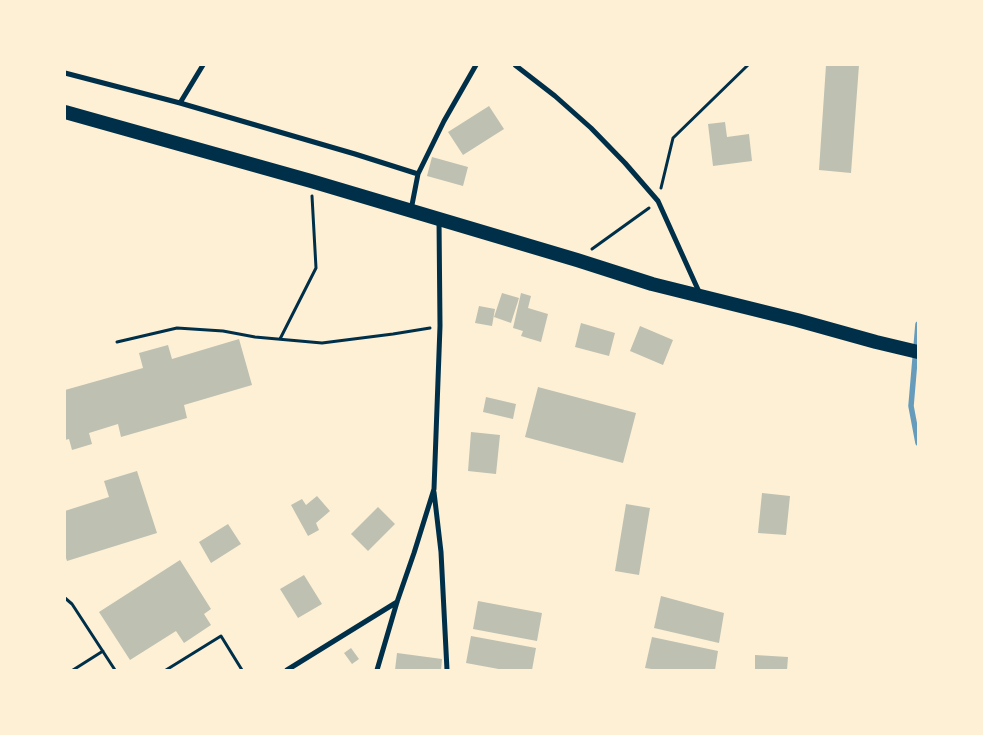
<!DOCTYPE html>
<style>
body{margin:0}
#map{position:relative;width:983px;height:735px;overflow:hidden;background:#fdf0d5;font-family:Arial,sans-serif}
canvas{display:block}
.frame{position:absolute;inset:0;border:66px solid #fdf0d5;pointer-events:none}
</style>
<div id="map">
<canvas width="983" height="735"></canvas>
<div class="frame"></div>
</div>
<script>
const ctx = document.querySelector('canvas').getContext('2d');
ctx.lineJoin = 'round';
const poly = rows => new Path2D(rows.map(r => 'M' + r).join(''));
function trace(path, color, width, dash) { ctx.strokeStyle = color; ctx.lineWidth = width; ctx.lineCap = dash ? 'butt' : 'round'; ctx.setLineDash(dash || []); ctx.stroke(path); }
function paint(path, color) { ctx.fillStyle = color; ctx.fill(path, 'evenodd'); }
trace(poly([
 [918,324,911,406,918,443]
]), '#669bbc', 5.5);
paint(poly([
 [826,65,859,65,851,173,819,170],
 [489,106,504,129,463,155,448,132],
 [725,122,727,137,749,134,752,161,713,166,708,124],
 [432,157,468,167,463,186,427,176],
 [502,293,519,298,511,323,494,317],
 [521,293,531,296,528,308,548,314,541,342,521,336,523,331,513,328],
 [479,306,495,309,492,326,475,323],
 [581,323,615,333,609,356,575,347],
 [640,326,673,340,663,365,630,351],
 [239,339,252,385,184,405,187,418,121,437,118,424,89,433,92,444,72,450,69,439,65,440,65,390,143,368,139,353,168,345,172,359],
 [538,387,636,413,623,463,525,437],
 [486,397,516,404,513,419,483,412],
 [471,432,500,435,496,474,468,471],
 [137,471,157,533,67,561,65,555,65,511,109,497,104,481],
 [762,493,790,496,786,535,758,533],
 [317,496,330,511,316,523,319,530,308,536,291,505,302,499,306,505],
 [626,504,650,508,639,575,615,571],
 [378,507,395,524,368,551,351,534],
 [228,524,241,544,211,563,199,542],
 [180,560,211,609,204,614,211,625,184,643,176,631,130,660,99,612],
 [304,575,322,604,298,618,280,589],
 [661,596,724,613,719,643,654,628],
 [478,601,542,613,537,641,473,629],
 [471,636,536,648,532,670,504,670,466,663],
 [652,637,718,651,715,670,658,670,645,668],
 [351,648,359,659,352,664,344,653],
 [397,653,442,659,441,670,395,670],
 [755,655,788,657,787,670,755,670]
]), '#bec0b2');
trace(poly([
 [661,188,673,138,748,65],
 [592,249,649,208],
 [280,339,316,268,312,196],
 [117,342,177,328,223,331,255,337,322,343,393,334,430,328],
 [65,598,72,604,115,670],
 [73,670,103,651],
 [166,670,221,636,242,670]
]), '#003049', 3);
trace(poly([
 [515,65,555,96,591,128,625,163,658,201,700,294],
 [65,73,180,103,355,154,418,174],
 [180,103,203,65],
 [411,210,418,174,444,121,476,65],
 [434,492,441,552,447,670],
 [287,670,397,602],
 [377,670,397,602,414,553,434,489,440,326,439,219]
]), '#003049', 5);
trace(poly([
 [65,112,311,181,577,260,652,284,797,320,876,342,918,352]
]), '#003049', 14);
</script>
